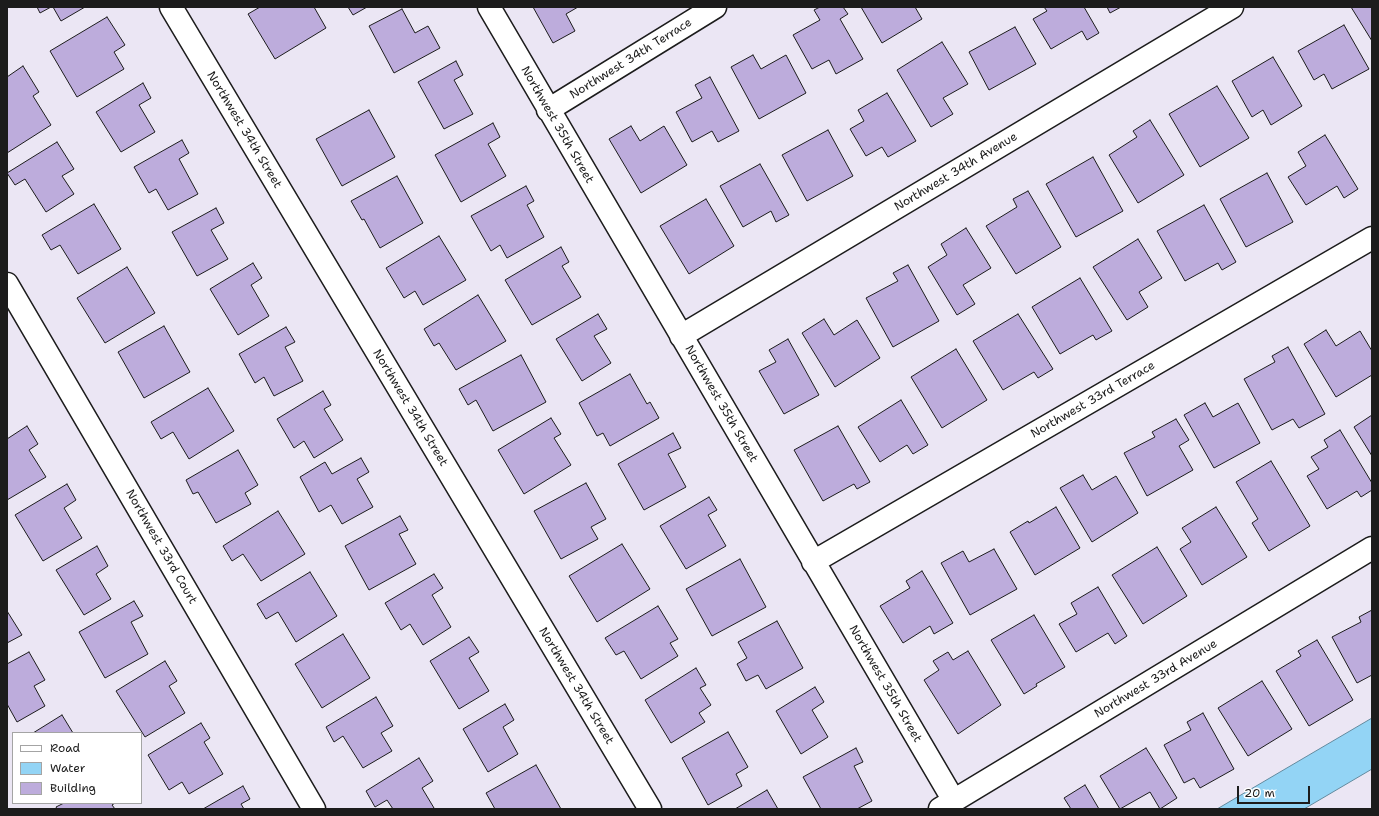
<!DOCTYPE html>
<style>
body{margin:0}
#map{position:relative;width:1379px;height:816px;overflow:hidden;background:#ebe6f4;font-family:"Shantell Sans",sans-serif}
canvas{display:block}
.frame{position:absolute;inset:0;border:8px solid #1c1c1c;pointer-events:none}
.legend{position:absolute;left:12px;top:732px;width:130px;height:72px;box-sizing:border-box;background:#fff;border:1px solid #a4a4a4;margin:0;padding:5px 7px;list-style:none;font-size:12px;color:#1c1c1c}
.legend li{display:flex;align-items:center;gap:8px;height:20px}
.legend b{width:20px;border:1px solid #a4a4a4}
.scale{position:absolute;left:1237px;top:786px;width:73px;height:18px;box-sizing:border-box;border:2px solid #1c1c1c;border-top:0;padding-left:5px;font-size:12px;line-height:14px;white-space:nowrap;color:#1c1c1c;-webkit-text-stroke:3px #fff;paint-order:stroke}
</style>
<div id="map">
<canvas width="1379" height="816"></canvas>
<div class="frame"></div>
<ul class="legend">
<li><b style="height:5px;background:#fff"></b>Road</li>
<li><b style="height:11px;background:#93d4f5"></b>Water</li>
<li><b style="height:11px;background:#bdacdc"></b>Building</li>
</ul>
<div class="scale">20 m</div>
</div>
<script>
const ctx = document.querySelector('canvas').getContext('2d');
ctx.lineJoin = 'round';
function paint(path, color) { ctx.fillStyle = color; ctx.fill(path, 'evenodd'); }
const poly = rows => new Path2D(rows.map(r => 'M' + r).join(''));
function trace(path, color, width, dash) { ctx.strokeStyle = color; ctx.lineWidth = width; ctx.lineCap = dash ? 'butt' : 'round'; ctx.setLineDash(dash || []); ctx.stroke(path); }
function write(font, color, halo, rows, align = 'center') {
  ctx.font = font + ' "Shantell Sans",sans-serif'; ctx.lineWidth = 3; ctx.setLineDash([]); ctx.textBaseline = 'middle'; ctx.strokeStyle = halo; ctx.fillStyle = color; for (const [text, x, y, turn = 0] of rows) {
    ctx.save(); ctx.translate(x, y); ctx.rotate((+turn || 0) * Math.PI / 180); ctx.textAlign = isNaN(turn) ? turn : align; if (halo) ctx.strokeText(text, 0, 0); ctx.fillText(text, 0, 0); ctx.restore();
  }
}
const water = poly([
 [1372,718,1372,769,1304,809,1217,809,1372,718]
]);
paint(water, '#93d4f5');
trace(water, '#638a9e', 1);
const building = poly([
 [37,7,51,7,40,13,37,7],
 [53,7,85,7,61,21,53,7],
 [260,7,314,7,326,28,275,59,248,14,260,7],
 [348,7,367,7,353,15,348,7],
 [533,7,578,7,566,14,575,31,553,43,533,7],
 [820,7,843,7,848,14,840,19,863,59,836,74,829,60,812,69,793,35,820,20,814,10,820,7],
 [861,7,915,7,922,19,882,43,861,7],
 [1044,7,1084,7,1099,33,1087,40,1082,31,1051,49,1033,19,1047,11,1044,7],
 [1107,7,1121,7,1110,13,1107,7],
 [1351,7,1372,7,1372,41,1351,7],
 [402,9,415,33,428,26,440,48,394,73,369,26,402,9],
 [107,17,125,45,114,52,124,69,77,97,50,51,107,17],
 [1344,25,1369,69,1332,89,1324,74,1314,80,1298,51,1344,25],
 [1015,27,1036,64,989,90,969,52,1015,27],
 [942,42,968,84,943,98,953,114,931,127,897,70,942,42],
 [753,55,761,69,786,55,806,93,759,119,731,67,753,55],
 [1273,57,1302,106,1271,125,1263,110,1252,117,1232,81,1273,57],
 [456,61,463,75,454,80,473,114,444,129,418,82,456,61],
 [23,66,39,92,33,96,51,125,7,153,7,77,23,66],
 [710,77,739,131,718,142,712,131,692,142,676,112,702,98,695,85,710,77],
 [143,83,151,98,139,105,155,132,121,152,96,112,143,83],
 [1217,86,1249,138,1200,167,1169,114,1217,86],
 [887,93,916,141,888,157,882,147,866,156,850,129,864,121,858,110,887,93],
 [369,110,395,157,342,186,316,139,369,110],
 [1150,120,1184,175,1138,203,1109,155,1137,137,1133,131,1150,120],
 [493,123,500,137,488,144,506,176,461,202,435,155,493,123],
 [631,126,640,141,664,126,687,165,641,193,609,139,631,126],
 [828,130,853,176,807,201,782,155,828,130],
 [1325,135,1358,189,1344,198,1337,186,1306,205,1288,177,1306,166,1298,152,1325,135],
 [182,140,189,153,179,159,198,194,168,210,156,189,149,193,134,167,182,140],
 [57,142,74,169,62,176,74,194,46,212,25,179,15,185,7,173,57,142],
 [1093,157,1123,211,1076,237,1046,184,1093,157],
 [760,164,789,215,776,222,771,211,743,227,720,186,760,164],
 [1267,173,1293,222,1246,247,1220,199,1267,173],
 [397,176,423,223,380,248,364,219,362,220,351,201,397,176],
 [526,186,534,201,527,205,544,237,507,258,500,245,491,251,471,216,526,186],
 [1028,191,1061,247,1016,274,986,226,1017,207,1013,199,1028,191],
 [706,199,734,246,689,274,660,226,706,199],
 [94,204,121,249,78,274,60,245,51,250,42,235,94,204],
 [1204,205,1236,262,1222,270,1218,263,1185,281,1157,231,1204,205],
 [216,208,224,223,211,230,228,259,197,276,172,232,216,208],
 [966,228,991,268,963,285,975,304,957,315,928,267,947,255,941,244,966,228],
 [439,236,466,280,423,305,415,291,404,298,386,268,439,236],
 [1138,239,1162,278,1139,292,1148,307,1127,320,1093,267,1138,239],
 [561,247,569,262,562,266,581,297,532,325,505,280,561,247],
 [253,263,262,278,251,285,269,316,238,335,210,289,253,263],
 [908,265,939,321,893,347,866,298,898,281,893,273,908,265],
 [127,267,155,313,105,343,77,298,127,267],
 [1080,278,1112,331,1096,340,1093,335,1060,354,1032,307,1080,278],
 [478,295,506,341,456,370,439,343,434,346,424,329,478,295],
 [598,314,607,329,594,336,611,363,582,381,556,339,598,314],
 [1018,314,1053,369,1038,378,1034,372,1003,390,973,341,1018,314],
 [824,319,834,335,857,320,880,358,835,387,802,333,824,319],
 [164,326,190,372,144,398,118,352,164,326],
 [286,327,295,342,285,347,303,381,274,396,264,377,255,383,239,354,286,327],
 [1326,330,1336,346,1360,331,1372,351,1372,375,1336,397,1304,344,1326,330],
 [788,339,819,395,784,414,759,371,776,362,769,350,788,339],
 [1288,347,1325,414,1299,428,1293,419,1272,430,1244,379,1275,362,1272,356,1288,347],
 [956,349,987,400,942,428,911,377,956,349],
 [521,355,546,402,493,431,476,400,468,405,459,389,521,355],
 [630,374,647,404,650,402,659,418,610,446,603,433,597,436,579,403,630,374],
 [208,388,234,431,189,459,173,432,161,439,151,422,208,388],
 [323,391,331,405,324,409,343,440,314,458,304,441,294,448,277,419,323,391],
 [901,400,928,445,913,454,907,445,880,462,858,427,901,400],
 [1205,403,1213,417,1238,403,1260,443,1214,468,1184,415,1205,403],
 [1372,415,1372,456,1354,427,1372,415],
 [551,418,561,434,554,438,571,465,524,494,498,450,551,418],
 [1176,419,1189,440,1179,446,1193,470,1147,496,1124,453,1155,437,1152,432,1176,419],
 [27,426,38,444,29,450,46,477,7,500,7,439,27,426],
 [838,426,870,482,857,489,854,484,823,501,794,450,838,426],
 [1340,430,1372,483,1372,490,1361,497,1357,491,1327,509,1307,476,1319,469,1311,457,1328,447,1324,440,1340,430],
 [673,433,681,448,668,454,686,487,644,510,618,464,673,433],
 [238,450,258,485,245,493,251,504,216,523,198,492,193,494,186,480,238,450],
 [361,458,369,472,357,479,373,507,342,524,331,505,319,512,300,477,325,462,332,474,361,458],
 [1271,461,1310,526,1269,551,1252,523,1258,519,1236,482,1271,461],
 [1083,475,1092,490,1116,476,1138,513,1092,542,1060,488,1083,475],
 [586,483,606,519,591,527,598,539,561,559,534,511,586,483],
 [67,484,76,500,64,508,82,538,43,561,15,515,67,484],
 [709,497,717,510,708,515,726,546,686,569,660,526,709,497],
 [1056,507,1080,548,1035,575,1010,532,1028,521,1029,523,1056,507],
 [1216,507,1247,557,1202,585,1180,549,1191,542,1182,528,1216,507],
 [278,511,305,554,261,581,243,554,232,561,223,546,278,511],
 [400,516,408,530,399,534,416,564,369,590,345,546,400,516],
 [622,544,650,589,597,622,569,576,622,544],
 [97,546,108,566,96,574,111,599,84,615,56,570,97,546],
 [1157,547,1187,596,1143,624,1112,575,1157,547],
 [994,549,1017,589,970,615,941,563,963,551,969,562,994,549],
 [740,559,766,607,712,636,686,589,740,559],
 [922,571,953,623,934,634,930,626,903,643,880,606,910,588,906,581,922,571],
 [310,572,337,616,296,642,278,612,266,619,257,604,310,572],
 [434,574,443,588,432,595,451,627,423,645,410,624,401,630,385,603,434,574],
 [1098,587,1127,636,1115,644,1108,633,1076,652,1059,624,1077,614,1071,603,1098,587],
 [134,601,143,616,131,622,148,654,105,678,79,632,134,601],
 [658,606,678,639,670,643,678,656,641,679,624,651,616,655,605,638,658,606],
 [1372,610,1372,675,1357,683,1332,637,1361,622,1359,617,1372,610],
 [7,611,22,635,7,643,7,611],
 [1034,615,1065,667,1036,684,1037,686,1024,694,991,640,1034,615],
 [777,621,803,668,766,689,758,675,746,681,737,664,747,658,738,642,777,621],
 [343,634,370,678,322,708,295,664,343,634],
 [469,637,479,652,469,658,489,691,459,709,430,661,469,637],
 [1317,640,1353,700,1309,726,1276,671,1301,656,1298,651,1317,640],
 [968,651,1001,705,958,734,924,680,939,670,933,661,948,652,953,660,968,651],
 [29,652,45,680,34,686,45,706,17,722,7,704,7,664,29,652],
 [165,661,177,681,169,686,185,713,145,737,116,691,165,661],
 [696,668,706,685,700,688,711,705,699,713,705,722,671,743,645,700,696,668],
 [1262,681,1292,729,1248,756,1218,708,1262,681],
 [815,687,824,702,812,710,828,737,801,754,776,711,815,687],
 [376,697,393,726,381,733,392,751,363,768,343,736,334,742,326,727,376,697],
 [505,704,514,720,503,727,518,754,488,772,463,729,505,704],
 [1203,713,1234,769,1200,788,1194,778,1184,783,1164,745,1191,730,1187,722,1203,713],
 [62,715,73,733,33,733,62,715],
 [201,723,210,738,204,742,223,774,189,794,182,782,169,790,148,755,201,723],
 [728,732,748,767,736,774,742,786,708,805,682,758,728,732],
 [856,748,863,762,854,766,872,801,857,809,821,809,803,777,856,748],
 [1146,748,1177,798,1160,809,1150,792,1120,809,1100,776,1146,748],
 [419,758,433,781,422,788,434,808,431,809,393,809,387,800,375,807,366,791,419,758],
 [536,765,561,809,495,809,486,793,536,765],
 [1085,785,1099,809,1071,809,1064,798,1085,785],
 [243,786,250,799,241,804,244,809,203,809,243,786],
 [767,790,778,809,735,809,767,790],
 [64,803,115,803,112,805,115,809,57,809,56,807,64,803]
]);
paint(building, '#bdacdc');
trace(building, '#1c1c1c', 1);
const minor = poly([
 [171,7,650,809],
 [489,7,954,801],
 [548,110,715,7],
 [7,284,314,809],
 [681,336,1232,7],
 [813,562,1372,238],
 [940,809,1372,548]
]);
trace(minor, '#1c1c1c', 25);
trace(minor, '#fff', 22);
write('12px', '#1c1c1c', '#fff', [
 ["Northwest 34th Terrace",631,59,-32],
 ["Northwest 35th Street",557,125,60],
 ["Northwest 34th Street",244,130,59],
 ["Northwest 34th Avenue",956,172,-31],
 ["Northwest 33rd Terrace",1093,400,-30],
 ["Northwest 35th Street",721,404,60],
 ["Northwest 34th Street",410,408,59],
 ["Northwest 33rd Court",161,547,60],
 ["Northwest 33rd Avenue",1156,679,-31],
 ["Northwest 35th Street",885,684,60],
 ["Northwest 34th Street",576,686,59]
]);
</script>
